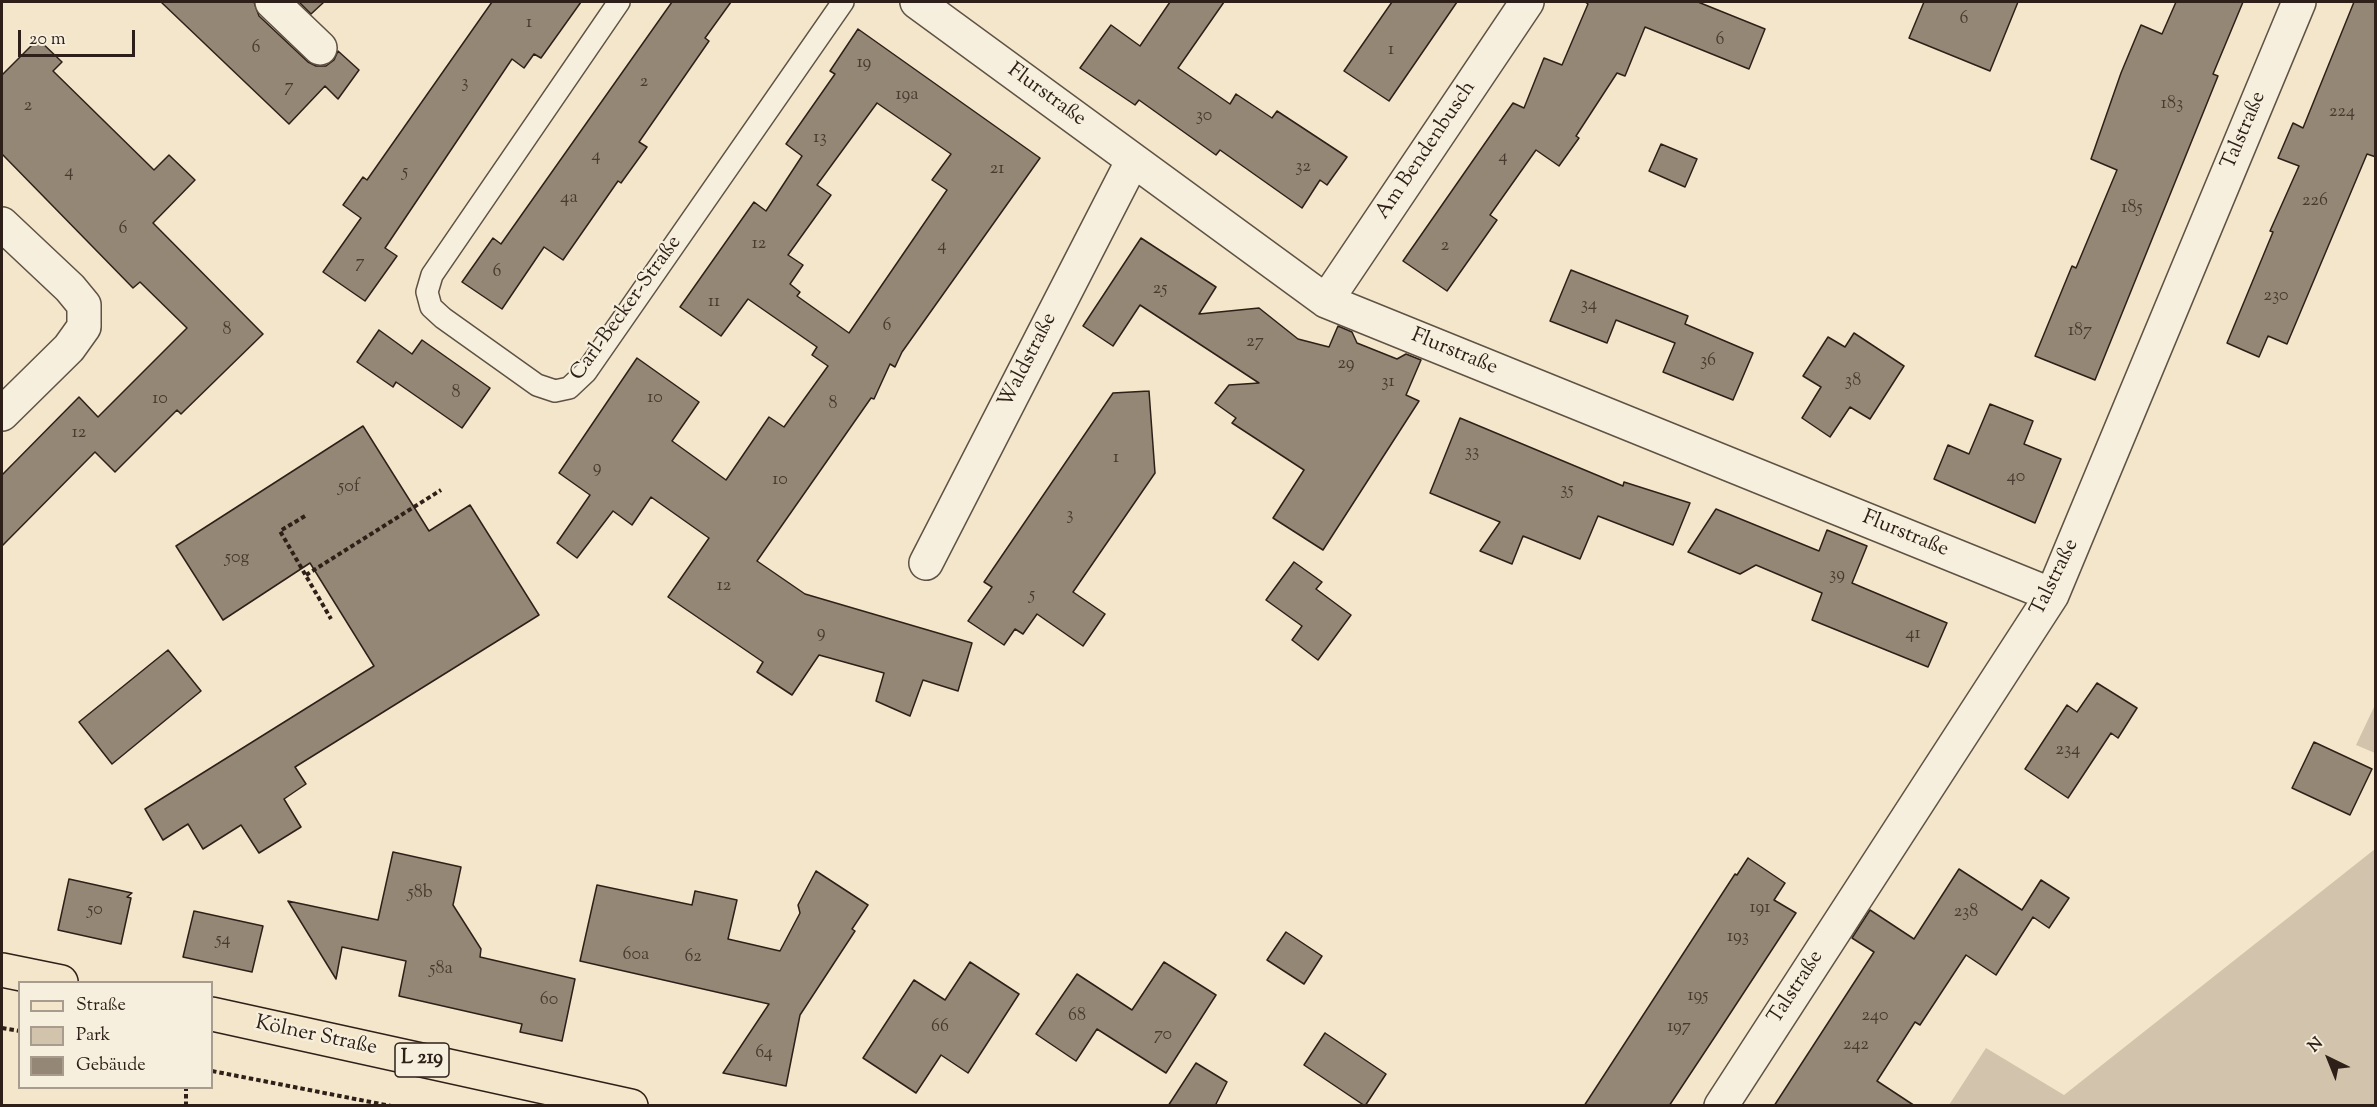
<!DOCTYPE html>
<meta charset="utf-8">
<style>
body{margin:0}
#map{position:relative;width:2377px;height:1107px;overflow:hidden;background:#f3e6ca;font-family:"Sorts Mill Goudy",serif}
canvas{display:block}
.frame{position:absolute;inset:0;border:3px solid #2e2018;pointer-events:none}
.legend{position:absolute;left:18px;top:981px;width:195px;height:108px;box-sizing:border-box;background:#f7efdd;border:2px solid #a79c8e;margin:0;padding:8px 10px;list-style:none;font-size:18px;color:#2e2018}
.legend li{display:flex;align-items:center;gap:12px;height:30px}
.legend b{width:30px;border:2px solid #a79c8e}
.north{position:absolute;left:2299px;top:1029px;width:60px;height:60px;-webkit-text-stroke:4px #f7efdd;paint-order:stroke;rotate:317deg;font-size:16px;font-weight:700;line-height:24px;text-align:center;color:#2e2018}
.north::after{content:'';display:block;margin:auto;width:21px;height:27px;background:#2e2018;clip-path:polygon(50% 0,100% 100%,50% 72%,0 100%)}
.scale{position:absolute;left:18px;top:30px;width:117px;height:27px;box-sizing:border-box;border:3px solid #2e2018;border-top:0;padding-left:8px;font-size:18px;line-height:21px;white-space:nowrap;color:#2e2018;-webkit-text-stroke:4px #f7efdd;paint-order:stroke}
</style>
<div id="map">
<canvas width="2377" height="1107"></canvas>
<div class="frame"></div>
<ul class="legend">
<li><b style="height:8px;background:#f3e6ca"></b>Straße</li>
<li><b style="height:16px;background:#d2c4ac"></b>Park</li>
<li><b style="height:16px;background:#948775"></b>Gebäude</li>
</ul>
<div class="north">N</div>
<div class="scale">20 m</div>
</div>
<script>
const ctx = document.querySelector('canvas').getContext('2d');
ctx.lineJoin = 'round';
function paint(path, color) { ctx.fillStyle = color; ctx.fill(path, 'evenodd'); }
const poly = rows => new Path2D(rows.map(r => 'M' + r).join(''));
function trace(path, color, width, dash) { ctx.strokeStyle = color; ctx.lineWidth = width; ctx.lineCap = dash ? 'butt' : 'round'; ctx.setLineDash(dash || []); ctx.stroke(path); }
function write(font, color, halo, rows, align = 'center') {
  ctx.font = font + ' "Sorts Mill Goudy",serif'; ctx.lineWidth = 4.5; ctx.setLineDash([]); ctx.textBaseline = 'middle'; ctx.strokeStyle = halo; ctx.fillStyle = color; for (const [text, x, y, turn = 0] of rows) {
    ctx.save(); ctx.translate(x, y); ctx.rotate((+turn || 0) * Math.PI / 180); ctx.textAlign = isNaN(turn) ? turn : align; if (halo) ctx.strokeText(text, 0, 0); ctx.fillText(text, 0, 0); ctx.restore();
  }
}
paint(poly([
 [2375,705,2376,753,2375,753,2356,745],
 [2375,849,2375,1105,1949,1105,1986,1048,2064,1095]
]), '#d2c4ac');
const building = poly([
 [161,2,254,2,259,16,308,62,316,66,326,66,334,60,338,51,359,70,338,99,325,86,289,124,161,2],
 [299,2,324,2,311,14,299,2],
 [492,2,581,2,541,58,534,54,524,68,512,59,385,248,397,256,365,301,323,272,361,218,343,205,363,177,367,180,492,2],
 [672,2,731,2,705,38,709,41,639,142,647,147,621,183,618,181,563,260,544,247,502,309,462,282,493,238,501,244,672,2],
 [1170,2,1224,2,1178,68,1230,104,1236,94,1272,118,1277,111,1347,157,1327,185,1320,180,1302,208,1220,150,1216,155,1139,100,1135,105,1080,68,1111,25,1140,46,1170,2],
 [1392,2,1457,2,1389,101,1344,71,1392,2],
 [1585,2,1698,2,1765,29,1749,69,1645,27,1625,76,1617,73,1576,136,1579,138,1559,166,1536,150,1490,215,1497,220,1447,291,1403,261,1513,103,1524,108,1544,58,1562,65,1588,4,1585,2],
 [1924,2,2018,2,1990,71,1909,38,1924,2],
 [2176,2,2243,2,2213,74,2218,76,2095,380,2035,356,2072,266,2076,268,2117,170,2091,159,2121,73,2141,25,2162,34,2176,2],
 [2354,2,2376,2,2376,157,2367,154,2287,344,2268,336,2259,357,2227,343,2273,232,2270,231,2299,166,2278,158,2293,123,2303,128,2354,2],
 [858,29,1040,158,902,352,895,367,890,364,874,399,871,398,757,561,805,594,972,643,958,691,923,680,910,716,876,701,884,673,819,655,792,695,757,672,763,662,668,597,709,538,651,497,632,525,613,511,577,558,557,543,590,495,559,473,637,358,699,402,672,441,726,480,769,417,784,427,828,366,812,355,817,347,748,299,721,336,680,307,754,202,766,211,802,156,786,144,835,74,830,71,858,29],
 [877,103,951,154,932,180,947,190,849,333,797,296,800,292,790,284,803,265,788,255,831,195,817,185,877,103],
 [38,39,62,62,53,71,154,170,169,155,195,180,153,223,263,334,181,414,177,410,115,472,95,452,2,546,2,475,79,397,98,417,187,328,140,282,133,288,2,154,2,75,38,39],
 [1661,144,1697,159,1685,187,1649,171,1661,144],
 [1141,238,1216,287,1199,314,1259,308,1298,339,1329,347,1338,326,1352,332,1357,343,1397,359,1406,354,1421,360,1406,395,1419,401,1323,550,1273,518,1304,470,1232,423,1236,418,1215,403,1229,385,1259,383,1140,305,1113,346,1083,326,1141,238],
 [1571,270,1688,316,1685,324,1753,353,1733,400,1663,372,1675,343,1616,320,1607,343,1550,321,1571,270],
 [379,330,412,354,422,340,490,388,462,428,396,382,393,387,357,362,379,330],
 [1854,333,1904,366,1870,419,1850,407,1830,437,1802,418,1821,387,1803,376,1828,337,1845,347,1854,333],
 [1149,391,1155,473,1073,592,1105,614,1083,646,1037,614,1023,634,1015,629,1004,645,968,621,992,587,984,582,1113,393,1149,391],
 [1990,404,2033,421,2024,444,2061,459,2035,523,1934,479,1948,445,1969,454,1990,404],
 [1460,418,1623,486,1624,482,1690,503,1673,545,1598,516,1580,559,1523,536,1512,564,1480,551,1500,522,1430,493,1460,418],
 [363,426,429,531,470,505,539,615,295,767,306,784,284,799,301,827,259,853,241,825,203,849,188,824,163,840,145,809,374,666,310,563,223,620,176,546,363,426],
 [1716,509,1819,551,1827,530,1867,546,1852,583,1947,623,1928,667,1812,620,1822,593,1756,565,1740,574,1688,552,1716,509],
 [1294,562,1322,582,1316,589,1351,615,1318,660,1292,640,1302,626,1266,600,1294,562],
 [168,650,201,691,112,764,79,722,168,650],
 [2097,683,2137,708,2118,738,2111,733,2068,798,2025,769,2067,705,2077,712,2097,683],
 [2314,742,2372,769,2350,815,2292,788,2314,742],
 [393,852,461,867,453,905,481,949,480,957,575,979,562,1041,520,1032,522,1024,399,996,406,961,342,947,336,979,288,901,378,920,393,852],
 [1748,858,1785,883,1774,900,1796,913,1718,1032,1669,1106,1584,1106,1735,874,1737,875,1748,858],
 [1959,869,2022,910,2041,880,2069,898,2049,928,2033,917,1996,975,1966,955,1920,1025,1915,1022,1877,1081,1915,1106,1774,1106,1874,952,1852,938,1870,910,1914,939,1959,869],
 [816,871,868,905,852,929,855,931,800,1015,786,1086,723,1073,769,1004,580,961,597,885,692,905,695,891,737,900,728,939,780,951,800,913,798,905,816,871],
 [69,879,132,893,127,897,131,898,121,944,58,930,69,879],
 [194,911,263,926,252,972,183,957,194,911],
 [1286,932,1322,956,1304,984,1267,960,1286,932],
 [970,962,1019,994,968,1073,941,1055,916,1093,863,1058,914,980,945,1000,970,962],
 [1164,962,1216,995,1166,1073,1097,1029,1076,1061,1036,1034,1077,974,1132,1010,1164,962],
 [1325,1033,1386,1074,1365,1106,1304,1065,1325,1033],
 [1196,1063,1227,1082,1215,1106,1168,1106,1196,1063]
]);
paint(building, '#948775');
trace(building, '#2e2018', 1.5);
const service = poly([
 [619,2,432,275,427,292,431,307,443,318,537,385,555,391,569,388,586,372,843,2]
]);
const minor = poly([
 [272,2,320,48],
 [917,2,1326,301,2052,595],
 [2,224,70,288,84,305,84,327,69,348,2,414],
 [1326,301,1527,2],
 [926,563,1133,160],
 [1721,1106,2052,595,2299,2]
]);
const primary = poly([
 [2,970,61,982],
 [212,1014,631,1106]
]);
trace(service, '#5f5244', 24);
trace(minor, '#5f5244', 36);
trace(primary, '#2e2018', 36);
trace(poly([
 [305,516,280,531,331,619],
 [306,575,441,490],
 [2,1028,20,1031],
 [212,1071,391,1106],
 [186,1106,186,1088]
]), '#2e2018', 4, [4.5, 3]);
trace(service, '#f7efdd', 21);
trace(minor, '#f7efdd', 33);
trace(primary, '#f3e6ca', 33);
write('18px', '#483a2f', null, [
 ["6",1964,20],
 ["1",529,24],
 ["6",1720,41],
 ["6",256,49],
 ["1",1391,51],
 ["19",864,64],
 ["2",644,83],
 ["3",465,84],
 ["7",289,88],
 ["19a",907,96],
 ["183",2172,105],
 ["2",28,107],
 ["224",2342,113],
 ["30",1204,117],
 ["13",820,139],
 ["4",596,157],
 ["4",1503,158],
 ["32",1303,168],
 ["21",997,170],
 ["4",69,173],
 ["5",405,173],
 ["4a",569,199],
 ["226",2315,202],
 ["185",2132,209],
 ["6",123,230],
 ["12",759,245],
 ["4",942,247],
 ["2",1445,247],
 ["7",360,264],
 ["6",497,273],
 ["25",1160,290],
 ["230",2276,297],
 ["11",714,303],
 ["34",1589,306],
 ["6",887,327],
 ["8",227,331],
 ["187",2080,332],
 ["27",1255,343],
 ["36",1708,362],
 ["29",1346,365],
 ["38",1853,382],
 ["31",1388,383],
 ["8",456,394],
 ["10",655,399],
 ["10",160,400],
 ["8",833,405],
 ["12",79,434],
 ["33",1472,453],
 ["1",1116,459],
 ["9",597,469],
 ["40",2016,478],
 ["10",780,481],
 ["50f",349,488],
 ["35",1567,491],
 ["3",1070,516],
 ["50g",237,559],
 ["39",1837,576],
 ["12",724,587],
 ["5",1032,596],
 ["9",821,634],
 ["41",1913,635],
 ["234",2068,751],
 ["58b",420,894],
 ["191",1760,909],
 ["50",95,911],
 ["238",1966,913],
 ["193",1738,938],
 ["54",223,941],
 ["60a",636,956],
 ["62",693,958],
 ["58a",441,970],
 ["195",1698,997],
 ["60",549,1001],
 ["68",1077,1017],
 ["240",1875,1017],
 ["66",940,1028],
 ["197",1679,1028],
 ["70",1163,1036],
 ["242",1856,1046],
 ["64",764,1054]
]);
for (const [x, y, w] of [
 [422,1060,54]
]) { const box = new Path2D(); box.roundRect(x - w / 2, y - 17, w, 34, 4.5); ctx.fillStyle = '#f7efdd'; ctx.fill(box); trace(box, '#2e2018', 1.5); }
write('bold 20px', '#2e2018', null, [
 ["L 219",422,1060]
]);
write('21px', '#2e2018', '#f7efdd', [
 ["Flurstraße",1046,96,36],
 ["Talstraße",2245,131,-67],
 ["Am Bendenbusch",1427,151,-56],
 ["Carl-Becker-Straße",627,309,-54],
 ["Flurstraße",1454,353,22],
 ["Waldstraße",1029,361,-63],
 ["Flurstraße",1905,535,22],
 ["Talstraße",2056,578,-64],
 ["Talstraße",1797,988,-57],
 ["Kölner Straße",316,1037,12]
]);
</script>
